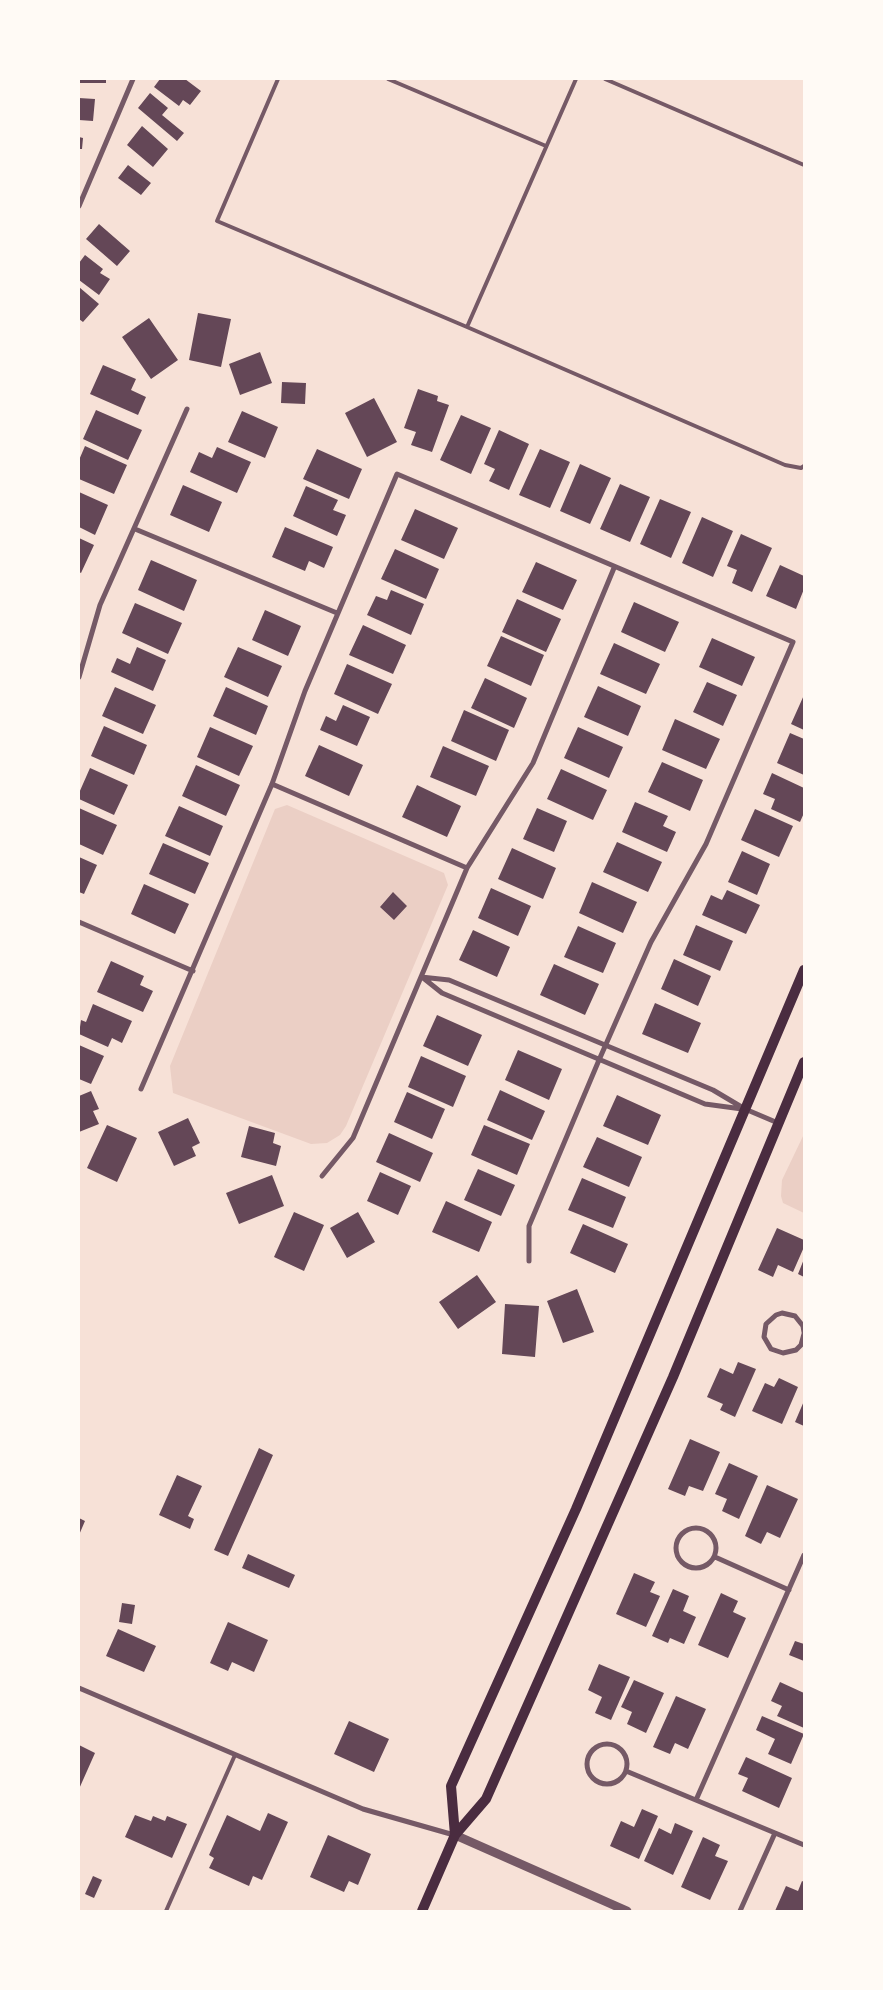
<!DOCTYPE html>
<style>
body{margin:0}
#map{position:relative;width:883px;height:1990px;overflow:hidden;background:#f7e1d7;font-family:Inter,sans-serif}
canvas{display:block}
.frame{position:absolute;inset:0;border:80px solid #fffaf5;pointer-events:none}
</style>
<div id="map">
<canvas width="883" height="1990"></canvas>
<div class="frame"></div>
</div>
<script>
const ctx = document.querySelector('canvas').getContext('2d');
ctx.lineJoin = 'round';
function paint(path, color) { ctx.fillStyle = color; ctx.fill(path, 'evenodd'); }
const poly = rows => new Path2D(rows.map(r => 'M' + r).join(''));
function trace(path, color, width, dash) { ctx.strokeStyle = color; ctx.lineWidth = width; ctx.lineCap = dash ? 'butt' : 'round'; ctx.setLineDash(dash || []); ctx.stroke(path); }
paint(poly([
 [287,805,444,873,448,885,346,1126,340,1135,327,1143,311,1144,173,1093,170,1066,275,809],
 [804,1134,804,1213,783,1203,781,1196,782,1180]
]), '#ebcfc5');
paint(poly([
 [79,79,106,79,106,83,79,83],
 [160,79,185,79,201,91,190,105,183,100,179,106,154,87],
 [150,93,168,108,162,115,184,133,177,141,138,108],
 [79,98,95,99,93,121,79,120],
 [142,126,168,149,153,167,127,145],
 [79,137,83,138,82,149,79,149],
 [128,165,151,183,141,195,118,178],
 [99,224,130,251,117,266,86,239],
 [85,255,103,269,100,273,110,279,99,295,79,280,79,263],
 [79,287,99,304,83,322,79,319],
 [198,313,231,319,221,367,189,360],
 [149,318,178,360,151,379,122,337],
 [260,352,272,383,240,395,229,364],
 [103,365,136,379,131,390,146,397,138,415,90,394],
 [282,382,306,383,305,404,281,403],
 [418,389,438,396,437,401,449,405,432,452,411,445,416,432,404,428],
 [374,398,397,442,367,457,345,413],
 [96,410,142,430,128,460,83,439],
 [242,411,278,427,265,458,228,442],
 [461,415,491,428,471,474,440,460],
 [499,430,529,444,509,490,489,481,495,469,484,464],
 [85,446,127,465,114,494,79,479,79,460],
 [217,447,251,462,237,493,190,472,199,452,212,458],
 [317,449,362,469,349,499,303,479],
 [540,449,570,462,550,508,519,495],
 [580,464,611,478,590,524,560,511],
 [620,484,650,497,630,542,600,529],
 [183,485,222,502,209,532,170,515],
 [306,486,338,500,333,510,346,515,337,536,293,516],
 [79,492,108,505,95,535,79,527],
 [660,499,691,512,671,558,640,544],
 [415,509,458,528,444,559,401,540],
 [702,517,733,531,713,577,682,563],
 [285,527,333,547,324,568,309,561,305,571,272,557],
 [741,534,772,548,752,592,732,583,737,570,727,566],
 [79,538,94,545,81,573,79,572],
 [395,549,439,569,426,599,381,579],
 [151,560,197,580,184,611,138,590],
 [536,562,577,580,563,610,522,592],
 [780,565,804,576,804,589,796,609,766,596],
 [391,590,424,604,411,635,367,615,376,596,387,600],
 [517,599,561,619,546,652,502,632],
 [634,602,679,622,665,652,621,632],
 [135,603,182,623,168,654,122,633],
 [265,610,301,626,288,656,252,640],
 [363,625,406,645,393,674,349,655],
 [501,636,544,655,531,686,487,666],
 [712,638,755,657,742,686,699,667],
 [614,643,660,664,646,694,600,674],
 [137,647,166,660,153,691,111,672,117,658,130,664],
 [238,647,282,666,268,697,224,677],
 [347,664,392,684,378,714,334,694],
 [485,678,527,698,514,728,471,708],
 [707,682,737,695,723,726,693,712],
 [598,686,641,706,628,736,584,717],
 [115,687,156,705,143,734,102,716],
 [226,687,268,706,256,735,213,716],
 [804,695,804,730,791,724],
 [343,705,370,717,357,746,320,730,326,716,336,721],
 [464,710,509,730,496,761,451,741],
 [675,719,720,739,706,769,662,750],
 [104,726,147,745,134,775,91,756],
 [210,727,253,746,239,776,197,757],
 [578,727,623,747,609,778,564,758],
 [790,733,804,739,804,775,777,763],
 [319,745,363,765,349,796,305,776],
 [443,746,489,766,476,796,430,777],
 [662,762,703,780,690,811,648,792],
 [196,765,240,785,226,816,182,796],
 [90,768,128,785,114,815,79,799,79,793],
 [561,769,607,790,593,820,547,799],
 [772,773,804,788,804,813,800,822,771,809,775,799,763,794],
 [417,785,461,806,447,837,402,817],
 [635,802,668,816,663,826,676,832,667,852,622,832],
 [179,806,223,826,210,856,165,836],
 [79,808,117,825,103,855,79,844],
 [537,808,567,821,554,852,523,839],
 [755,809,793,826,779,857,741,840],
 [617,842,662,862,648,892,603,872],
 [163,843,209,863,195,894,149,874],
 [512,848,556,868,543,899,498,879],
 [742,851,770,864,757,895,728,882],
 [79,857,97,865,84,894,79,892],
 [592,882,637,902,623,933,579,913],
 [144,884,189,904,175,934,131,914],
 [491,888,531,906,518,936,478,918],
 [727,890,760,905,746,934,702,915,711,895,722,900],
 [393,892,407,906,394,920,380,907],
 [696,925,733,941,720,971,683,955],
 [578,926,616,943,603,973,564,957],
 [473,930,510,947,497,977,459,960],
 [674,959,711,976,698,1006,661,989],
 [111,961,144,976,140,985,153,991,143,1012,97,992],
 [554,964,599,984,585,1015,540,995],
 [655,1003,701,1023,688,1053,642,1034],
 [93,1004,132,1021,122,1043,112,1038,108,1047,79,1034,81,1020,86,1022],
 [437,1015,482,1035,468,1066,423,1046],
 [79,1045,104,1056,91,1084,79,1079],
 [518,1050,562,1069,549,1100,505,1080],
 [421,1056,466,1076,453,1107,408,1087],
 [500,1090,545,1111,532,1140,487,1120],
 [91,1091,99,1109,93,1111,99,1124,79,1132,79,1096],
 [407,1092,445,1109,432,1139,394,1122],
 [617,1095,661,1115,648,1145,603,1126],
 [188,1118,200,1143,192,1147,196,1156,174,1166,158,1132],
 [107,1125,137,1138,117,1182,87,1168],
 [484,1125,530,1144,517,1175,471,1155],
 [249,1126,275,1133,273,1143,281,1146,276,1166,241,1157],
 [389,1133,433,1153,420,1182,376,1162],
 [597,1137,642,1157,629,1187,583,1167],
 [478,1169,515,1185,501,1216,464,1200],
 [380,1172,411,1186,398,1215,367,1201],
 [272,1175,284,1206,239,1224,226,1193],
 [582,1178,626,1197,613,1228,568,1210],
 [446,1201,492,1222,479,1252,432,1232],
 [294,1212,324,1225,304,1271,274,1257],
 [358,1212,375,1242,347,1258,330,1228],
 [583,1224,628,1244,615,1273,570,1253],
 [777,1228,804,1240,804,1247,793,1272,778,1265,773,1277,758,1270],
 [804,1259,804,1277,798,1274],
 [477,1275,496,1302,458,1329,439,1302],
 [577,1289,594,1332,563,1343,547,1301],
 [505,1304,539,1306,535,1357,502,1354],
 [738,1362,756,1369,735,1417,720,1410,723,1404,707,1397,720,1368,733,1374],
 [779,1378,798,1387,782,1424,752,1411,765,1383,774,1387],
 [804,1401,804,1426,795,1422],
 [690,1439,720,1452,703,1491,689,1486,685,1496,668,1489],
 [259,1448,273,1455,228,1556,214,1550],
 [729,1463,758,1476,739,1519,722,1511,727,1499,715,1494],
 [177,1475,202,1486,188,1516,194,1519,190,1529,159,1515],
 [767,1485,798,1499,780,1538,767,1532,761,1544,745,1536],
 [79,1518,85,1521,79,1535],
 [248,1554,295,1575,289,1588,242,1568],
 [634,1573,655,1582,650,1592,660,1596,646,1627,616,1614],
 [673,1589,689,1596,683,1611,696,1617,684,1644,670,1638,668,1643,652,1636],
 [721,1593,738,1601,733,1612,746,1618,728,1658,698,1645],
 [122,1603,135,1605,132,1624,119,1622],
 [228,1622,268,1640,254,1672,232,1662,228,1671,210,1663],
 [118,1629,156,1646,144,1672,106,1656],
 [795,1641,804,1644,804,1661,789,1655],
 [599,1664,630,1677,611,1720,595,1713,602,1697,588,1690],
 [634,1680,664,1693,646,1733,627,1724,632,1712,621,1707],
 [780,1682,804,1693,804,1728,777,1716,782,1706,771,1701],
 [676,1696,706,1709,688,1749,675,1743,670,1754,653,1747],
 [762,1716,804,1734,791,1764,768,1754,775,1739,756,1730],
 [349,1721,389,1739,374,1772,334,1754],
 [79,1745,95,1753,79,1789],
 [746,1757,792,1778,779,1808,742,1791,748,1778,738,1774],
 [642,1809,658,1816,639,1859,610,1846,621,1821,634,1827],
 [268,1813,288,1822,262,1880,253,1876,249,1886,209,1868,214,1858,209,1855,227,1815,260,1831],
 [135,1815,151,1821,153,1816,165,1821,167,1816,187,1824,172,1858,125,1837],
 [675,1823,693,1831,673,1875,644,1861,659,1828,671,1834],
 [328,1835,371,1854,358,1885,349,1881,344,1892,310,1877],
 [703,1837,720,1845,715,1856,728,1861,710,1900,681,1887],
 [93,1876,102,1880,94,1898,85,1894],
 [802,1881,804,1882,804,1911,775,1911,786,1886,798,1891]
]), '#644757');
trace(poly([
 [278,79,217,221,467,327],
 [388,79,546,146],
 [576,79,467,327,785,465,801,468,804,466],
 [605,79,804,165],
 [166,1911,235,1755]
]), '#755966', 4);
trace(poly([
 [79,206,133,79],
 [135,529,337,613],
 [79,677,100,605,187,409],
 [272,784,467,868],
 [79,922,193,971],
 [421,977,449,980,713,1090,745,1109,778,1123],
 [422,977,442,993,705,1104,742,1109],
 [141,1089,272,784,305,691,397,474,793,642,706,844,651,942,599,1060,529,1226,529,1261],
 [322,1176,353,1138,467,868,533,763,614,568],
 [804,1332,803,1326,795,1316,782,1313,776,1315,766,1324,764,1337,771,1349,783,1353,796,1350,801,1345,804,1334],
 '676 1548a20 20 0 1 1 40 0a20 20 0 1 1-40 0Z',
 [715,1557,789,1590],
 [79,1688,363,1809,454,1835],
 '587 1764a20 20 0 1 1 40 0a20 20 0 1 1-40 0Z',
 [626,1771,804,1845],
 [696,1800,804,1555],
 [740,1911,775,1833]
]), '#755966', 5);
trace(poly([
 [455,1835,627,1911]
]), '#755966', 9);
trace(poly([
 [455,1835,451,1786,576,1509,804,970],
 [422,1911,455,1835,486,1799,673,1377,804,1062]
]), '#4a2c40', 10);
</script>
